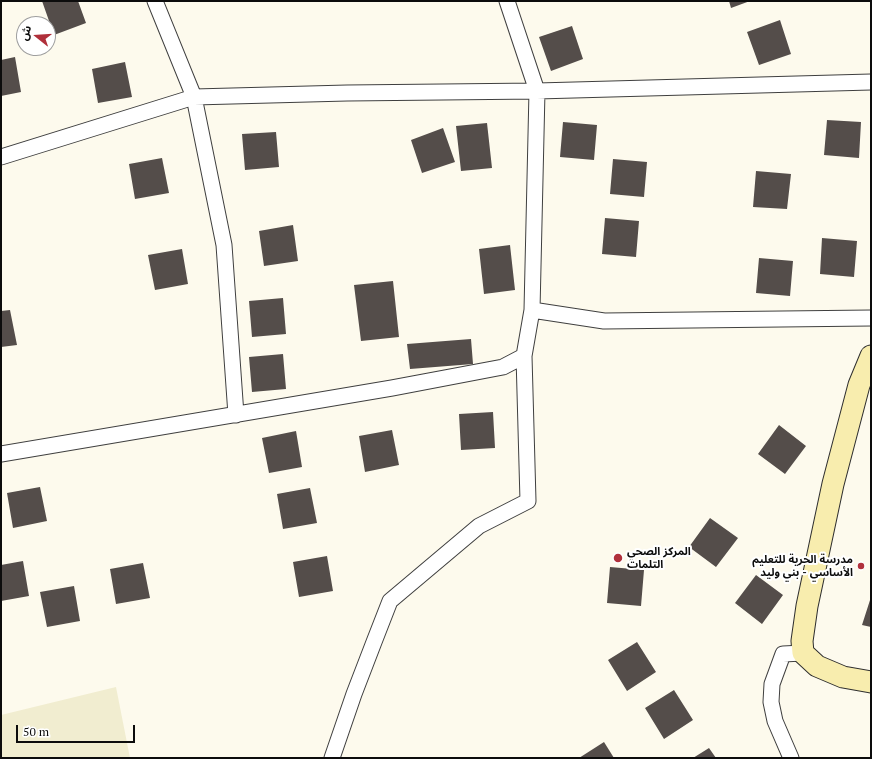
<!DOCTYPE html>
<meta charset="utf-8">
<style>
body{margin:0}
#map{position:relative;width:872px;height:759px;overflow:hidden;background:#fdfaed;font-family:"PT Serif","Noto Sans Arabic",serif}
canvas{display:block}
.frame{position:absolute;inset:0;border:2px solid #0c0c0c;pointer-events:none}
.north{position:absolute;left:16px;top:16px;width:40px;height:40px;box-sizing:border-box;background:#fff;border:1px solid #9e9e9e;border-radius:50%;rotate:287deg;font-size:11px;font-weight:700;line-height:16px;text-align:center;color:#0c0c0c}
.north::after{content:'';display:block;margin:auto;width:14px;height:18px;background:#b0303b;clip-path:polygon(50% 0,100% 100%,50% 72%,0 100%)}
.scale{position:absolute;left:16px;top:725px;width:119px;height:18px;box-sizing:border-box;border:2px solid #0c0c0c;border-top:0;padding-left:5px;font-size:12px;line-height:14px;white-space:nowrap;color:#0c0c0c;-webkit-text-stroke:3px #fff;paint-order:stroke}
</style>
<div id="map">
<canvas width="872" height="759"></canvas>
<div class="frame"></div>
<div class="north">ش</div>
<div class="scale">50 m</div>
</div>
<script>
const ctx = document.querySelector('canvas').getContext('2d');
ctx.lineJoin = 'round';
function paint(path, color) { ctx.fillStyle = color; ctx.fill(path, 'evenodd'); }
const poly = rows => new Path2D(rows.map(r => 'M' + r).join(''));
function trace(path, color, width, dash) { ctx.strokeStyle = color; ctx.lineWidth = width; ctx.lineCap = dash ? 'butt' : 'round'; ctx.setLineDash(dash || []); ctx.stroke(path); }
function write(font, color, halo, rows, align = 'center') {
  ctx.font = font + ' "PT Serif","Noto Sans Arabic",serif'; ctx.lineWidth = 4; ctx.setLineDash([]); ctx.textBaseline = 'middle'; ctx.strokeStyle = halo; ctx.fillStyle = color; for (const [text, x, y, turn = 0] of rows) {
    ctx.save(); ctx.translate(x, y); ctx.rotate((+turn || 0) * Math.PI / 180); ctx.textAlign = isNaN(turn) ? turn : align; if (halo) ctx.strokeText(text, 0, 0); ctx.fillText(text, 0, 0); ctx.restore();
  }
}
paint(poly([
 [116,687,130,758,1,758,1,715]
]), '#f1edd0');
paint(poly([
 [42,1,78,1,86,23,54,35],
 [729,1,750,1,731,8],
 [780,20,791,54,759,65,747,32],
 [572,26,583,59,551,71,539,37],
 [15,57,21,92,1,96,1,60],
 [125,62,132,97,98,103,92,69],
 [827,120,861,122,859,158,824,155],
 [563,122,597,125,594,160,560,157],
 [487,123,492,168,461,171,456,126],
 [443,128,455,162,422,173,411,140],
 [276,132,279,167,245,170,242,134],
 [162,158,169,193,135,199,129,164],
 [613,159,647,162,644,197,610,194],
 [756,171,791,174,787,209,753,207],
 [605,218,639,221,636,257,602,254],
 [293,225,298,261,264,266,259,231],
 [822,238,857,241,854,277,820,274],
 [510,245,515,290,484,294,479,249],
 [182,249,188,284,155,290,148,255],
 [759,258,793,261,790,296,756,293],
 [393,281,399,337,361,341,354,285],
 [283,298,286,334,252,337,249,301],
 [10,310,17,345,1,347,1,311],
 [471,339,473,364,410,369,407,344],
 [283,354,286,389,252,392,249,357],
 [493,412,495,448,461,450,459,414],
 [779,425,806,446,785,474,758,454],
 [392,430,399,465,365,472,359,436],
 [296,431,302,467,269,473,262,438],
 [40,487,47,521,13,528,7,493],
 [310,488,317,523,283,529,277,494],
 [710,518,738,538,716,567,689,547],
 [327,556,333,591,299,597,293,562],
 [23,561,29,596,1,601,1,565],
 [143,563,150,598,116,604,110,569],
 [610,567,644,570,641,606,607,603],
 [756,575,783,595,762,624,735,603],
 [74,586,80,621,47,627,40,592],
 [871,597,871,627,862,625],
 [637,642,656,672,627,691,608,660],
 [674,690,693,720,664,739,645,708],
 [604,742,614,758,579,758],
 [709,748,716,758,693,758]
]), '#544d4a');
const street = poly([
 [155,1,194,97,224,245,236,415],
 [1,157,194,97,347,93,537,91,871,82],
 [532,310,604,321,871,318],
 [1,454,392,388,503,367,524,356,532,310,537,91,507,1],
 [332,758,354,694,374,642,390,601,479,526,528,501,524,356],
 [791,758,775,721,771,702,772,684,783,654,803,653]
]);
const secondary = poly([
 [871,356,859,385,833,484,807,606,802,641,803,653,817,666,843,677,871,682]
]);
trace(street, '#3f3f3f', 17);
trace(secondary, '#2e2e2e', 23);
trace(street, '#fff', 15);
trace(secondary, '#f8edae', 21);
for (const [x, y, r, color] of [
 [618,558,5,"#b0303b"],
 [861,566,4,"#b0303b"]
]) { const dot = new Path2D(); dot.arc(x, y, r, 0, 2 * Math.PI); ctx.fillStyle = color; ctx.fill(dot); trace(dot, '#fff', 1.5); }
write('bold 11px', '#0c0c0c', '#fff', [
 ["المركز الصحي",627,552],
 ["التلمات",627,565],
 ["مدرسة الحرية للتعليم",853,560,"right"],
 ["الأساسي - بني وليد",853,573,"right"]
], 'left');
</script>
